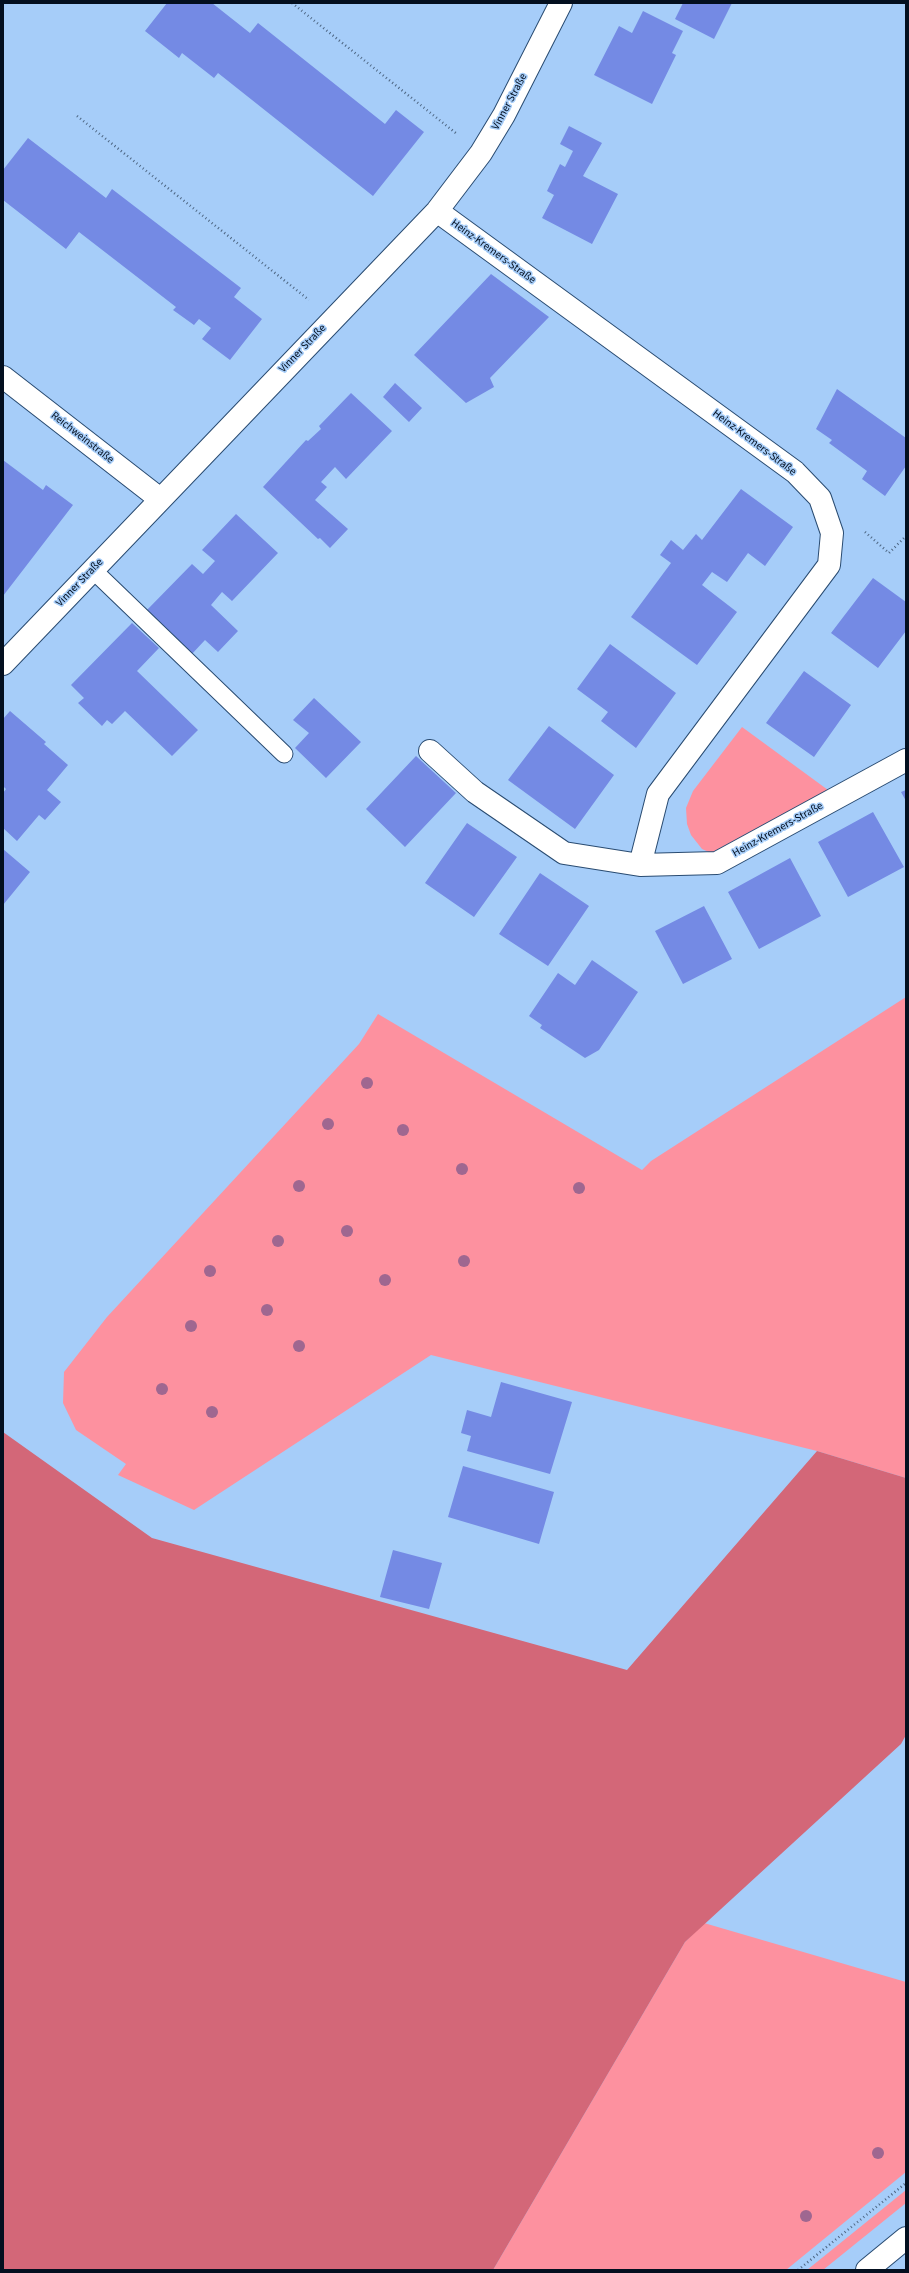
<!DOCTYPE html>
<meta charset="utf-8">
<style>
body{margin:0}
#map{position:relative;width:909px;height:2273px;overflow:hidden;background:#a6cdf9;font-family:"Source Sans 3",sans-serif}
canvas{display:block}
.frame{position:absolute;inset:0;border:4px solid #030f1f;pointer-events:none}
</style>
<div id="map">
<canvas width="909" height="2273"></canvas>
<div class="frame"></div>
</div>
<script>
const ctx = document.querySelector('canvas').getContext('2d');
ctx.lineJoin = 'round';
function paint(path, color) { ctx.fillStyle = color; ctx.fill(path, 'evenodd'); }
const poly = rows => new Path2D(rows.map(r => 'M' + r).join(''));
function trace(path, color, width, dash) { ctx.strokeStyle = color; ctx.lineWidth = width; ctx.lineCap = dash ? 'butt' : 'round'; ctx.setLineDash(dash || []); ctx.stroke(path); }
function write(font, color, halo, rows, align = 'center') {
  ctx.font = font + ' "Source Sans 3",sans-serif'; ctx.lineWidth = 3; ctx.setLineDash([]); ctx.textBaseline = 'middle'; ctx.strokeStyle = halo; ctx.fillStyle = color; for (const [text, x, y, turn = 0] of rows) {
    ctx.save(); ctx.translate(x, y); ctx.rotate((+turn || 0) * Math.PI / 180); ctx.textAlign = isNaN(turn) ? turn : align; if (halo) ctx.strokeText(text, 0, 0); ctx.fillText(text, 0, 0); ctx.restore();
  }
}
paint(poly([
 [742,727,828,790,711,853,702,849,691,835,687,824,686,808,693,791],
 [906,997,906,1478,817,1451,431,1355,194,1510,118,1475,126,1464,76,1430,63,1403,64,1372,107,1317,359,1044,378,1014,642,1170,651,1161],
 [704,1923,906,1982,906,2172,786,2270,493,2270,685,1942],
 [906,2190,906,2203,823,2270,807,2270]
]), '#fd919f');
paint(poly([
 [3,1432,152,1538,627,1670,817,1451,906,1478,906,1735,901,1744,685,1942,493,2270,3,2270]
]), '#d36778');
paint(poly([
 [167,3,212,3,250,33,258,23,385,124,396,110,424,132,373,196,218,73,214,78,182,53,179,58,145,31],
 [683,3,732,3,714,39,675,19],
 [643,11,683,31,672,53,676,55,652,104,594,75,619,26,632,33],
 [569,126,602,143,583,176,618,194,592,244,542,218,554,195,547,191,560,164,565,167,573,151,560,144],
 [28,138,106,198,112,189,241,288,234,297,262,319,230,360,202,339,211,328,199,319,194,325,173,310,176,307,79,232,66,249,3,200,3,170],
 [491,274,549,317,490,378,494,387,466,403,414,355],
 [395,383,422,408,409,422,383,397],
 [837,389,906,438,906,466,885,496,862,479,867,471,829,443,832,440,816,429],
 [351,393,392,431,346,479,335,467,321,482,327,487,315,500,348,529,330,548,320,538,318,539,263,487,306,440,308,441,321,429,319,426],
 [3,460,43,490,46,485,73,505,3,596],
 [741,489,793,527,765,566,748,553,727,582,712,572,702,585,737,612,697,665,631,617,671,563,660,555,671,540,683,550,696,534,702,540],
 [236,514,278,553,232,601,222,592,211,605,238,631,218,652,205,640,191,655,146,611,192,564,203,574,215,561,202,550],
 [873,578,906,602,906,631,878,668,831,633],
 [132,623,159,648,137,671,198,730,172,756,125,711,112,724,107,720,102,726,78,703,84,698,71,685],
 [610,644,676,693,636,748,601,721,608,712,577,689],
 [804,671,851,705,814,757,766,723],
 [314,698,361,742,326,778,295,748,309,733,293,720],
 [10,711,46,742,44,744,68,765,47,790,61,802,45,820,39,815,17,841,3,828,3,793,6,789,3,786,3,719],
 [549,726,614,775,575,829,508,780],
 [416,756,456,793,405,847,366,809],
 [906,790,906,801,901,792],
 [873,812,904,867,848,897,818,842],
 [467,823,517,857,474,917,425,883],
 [3,849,30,872,3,905],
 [790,858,821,916,759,949,728,892],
 [540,873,589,906,548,966,499,934],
 [704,906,732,959,683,984,655,931],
 [592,960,638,992,599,1050,585,1058,540,1028,542,1025,529,1016,558,973,575,985],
 [501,1382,572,1402,550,1474,467,1451,471,1436,461,1433,467,1410,491,1417],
 [463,1466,554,1492,539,1544,448,1517],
 [393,1550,442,1563,429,1609,380,1597]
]), '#748ae4');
const lane = poly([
 [93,570,284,754]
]);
const street = poly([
 [3,377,160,499],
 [3,664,437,211,481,153,504,115,561,3],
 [430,751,475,792,564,853,640,865,658,794,829,565,832,533,820,498,795,472,437,211],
 [640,865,717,863,906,760]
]);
const secondary = poly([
 [867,2270,906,2238]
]);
trace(lane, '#294b71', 19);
trace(street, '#294b71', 24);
trace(secondary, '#294b71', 24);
trace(poly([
 [292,3,457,134],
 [77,116,309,300],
 [865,532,889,553,906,536],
 [798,2270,906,2183]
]), '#4e6784', 2.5, [1, 3]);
trace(lane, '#fff', 17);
trace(street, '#fff', 22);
trace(secondary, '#fff', 22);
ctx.fillStyle = '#9f6790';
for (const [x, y] of [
 [367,1083],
 [328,1124],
 [403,1130],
 [462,1169],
 [299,1186],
 [579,1188],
 [347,1231],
 [278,1241],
 [464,1261],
 [210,1271],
 [385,1280],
 [267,1310],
 [191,1326],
 [299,1346],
 [162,1389],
 [212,1412],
 [878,2153],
 [806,2216]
]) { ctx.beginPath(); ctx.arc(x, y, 6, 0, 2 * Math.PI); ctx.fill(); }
write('11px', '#030f1f', '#a6cdf9', [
 ["Vinner Straße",510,102,-62],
 ["Heinz-Kremers-Straße",493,252,36],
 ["Vinner Straße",303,349,-46],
 ["Reichweinstraße",82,438,38],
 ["Heinz-Kremers-Straße",754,443,37],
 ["Vinner Straße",80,583,-46],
 ["Heinz-Kremers-Straße",778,830,-29]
]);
</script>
